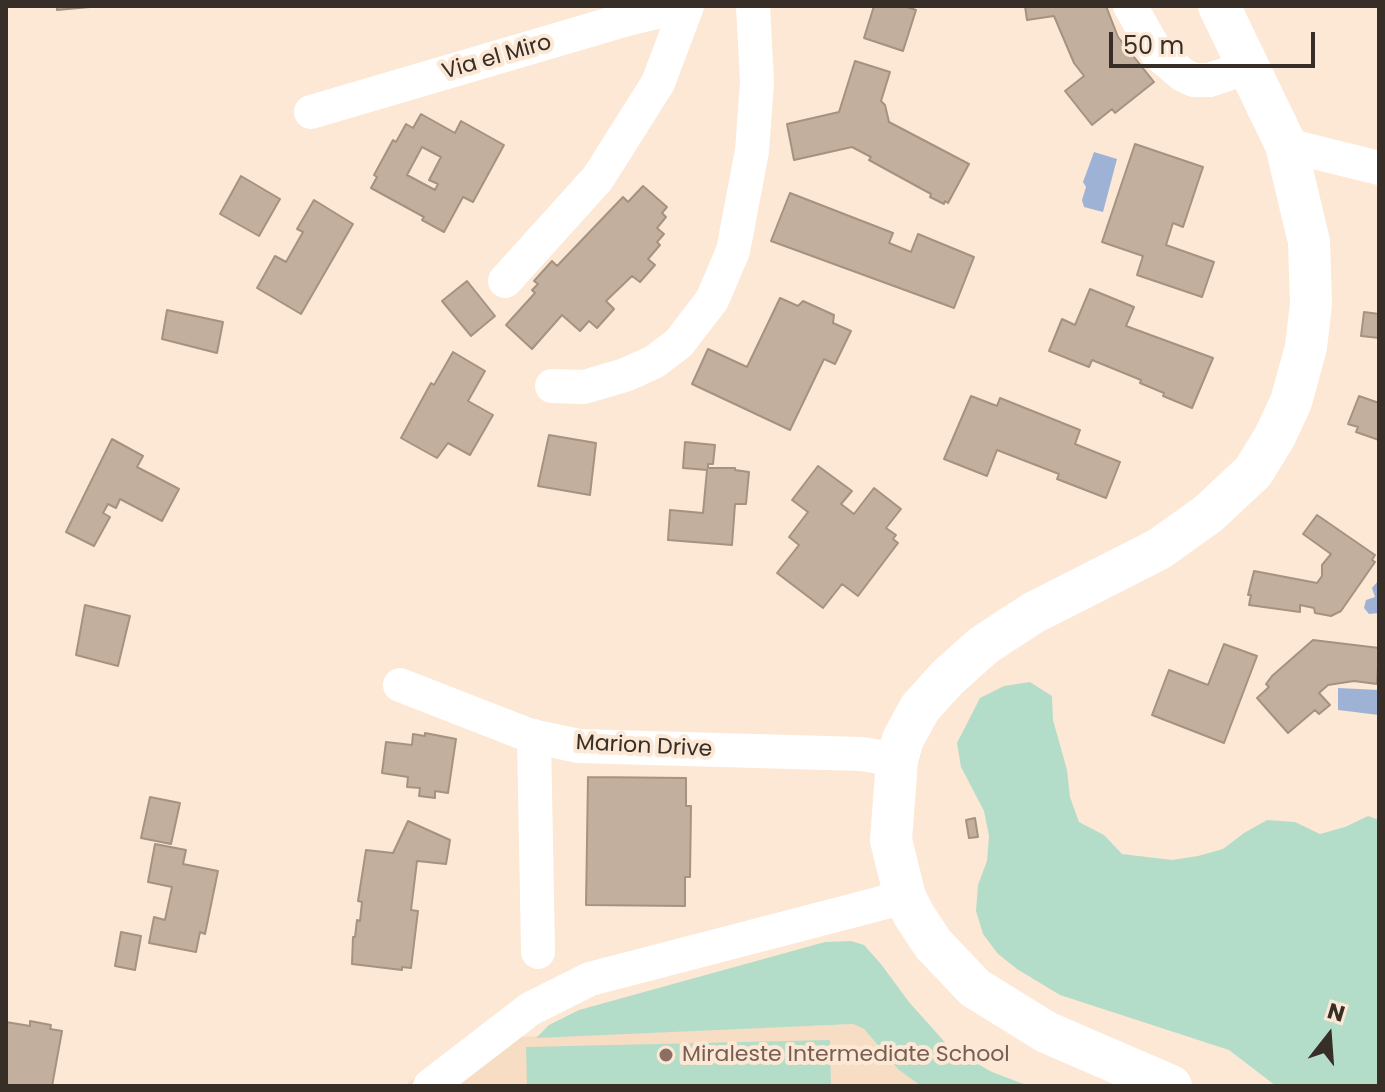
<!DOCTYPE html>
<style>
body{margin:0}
#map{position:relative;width:1385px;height:1092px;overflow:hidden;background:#fce8d5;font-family:Poppins,sans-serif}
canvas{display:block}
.frame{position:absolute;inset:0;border:8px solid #362e27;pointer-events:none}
.north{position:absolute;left:1289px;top:996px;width:80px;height:80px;-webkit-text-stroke:6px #fce8d5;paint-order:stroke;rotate:17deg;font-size:22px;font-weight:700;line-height:32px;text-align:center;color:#362e27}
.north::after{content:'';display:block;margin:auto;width:28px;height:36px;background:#362e27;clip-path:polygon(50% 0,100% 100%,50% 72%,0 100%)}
.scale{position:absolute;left:1109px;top:32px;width:206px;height:36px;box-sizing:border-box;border:4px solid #362e27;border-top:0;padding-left:10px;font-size:24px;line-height:28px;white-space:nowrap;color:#362e27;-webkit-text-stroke:6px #fce8d5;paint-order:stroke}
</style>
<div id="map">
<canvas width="1385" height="1092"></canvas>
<div class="frame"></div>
<div class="north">N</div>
<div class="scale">50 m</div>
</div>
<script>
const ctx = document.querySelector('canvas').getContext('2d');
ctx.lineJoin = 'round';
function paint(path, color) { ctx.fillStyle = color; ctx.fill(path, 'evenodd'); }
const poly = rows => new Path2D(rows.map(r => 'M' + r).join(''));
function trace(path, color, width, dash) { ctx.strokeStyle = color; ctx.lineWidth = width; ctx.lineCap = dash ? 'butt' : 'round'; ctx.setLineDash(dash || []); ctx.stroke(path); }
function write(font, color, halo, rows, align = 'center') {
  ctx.font = font + ' Poppins,sans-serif'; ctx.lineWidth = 8; ctx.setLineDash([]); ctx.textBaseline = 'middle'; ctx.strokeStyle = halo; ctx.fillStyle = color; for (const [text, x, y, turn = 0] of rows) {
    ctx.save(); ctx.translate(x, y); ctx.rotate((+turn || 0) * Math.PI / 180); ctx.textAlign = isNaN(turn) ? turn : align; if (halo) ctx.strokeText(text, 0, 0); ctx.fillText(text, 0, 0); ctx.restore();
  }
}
paint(poly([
 [853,1024,864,1029,899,1070,921,1086,404,1086,467,1039]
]), '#f7ddc4');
paint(poly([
 [1030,682,1052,696,1053,720,1067,770,1070,797,1079,822,1104,835,1122,854,1172,860,1198,856,1223,849,1244,833,1267,820,1295,822,1320,834,1345,827,1368,816,1379,820,1379,1086,1276,1086,1229,1050,1060,995,1017,969,998,954,983,934,976,911,978,885,987,861,989,836,984,811,961,767,957,743,980,698,1004,686],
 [851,941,864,945,881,964,909,1002,951,1049,992,1072,1029,1086,921,1086,899,1070,864,1029,853,1024,536,1038,549,1025,579,1010,825,942],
 [830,1040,831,1086,527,1086,526,1047]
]), '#b4ddc9');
paint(poly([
 [1094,152,1117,159,1103,212,1084,207,1082,200,1086,187,1083,182],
 [1379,580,1379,613,1369,614,1364,608,1366,600,1375,597,1372,588],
 [1338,688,1379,690,1379,715,1338,710]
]), '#9eb2d6');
const building = poly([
 [57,6,90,6,90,7,57,10,57,6],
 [874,6,904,6,916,10,903,51,864,38,874,6],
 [1025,6,1106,6,1118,37,1154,82,1115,113,1112,109,1092,125,1065,91,1084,76,1074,63,1054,16,1027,20,1025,6],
 [855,61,890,72,881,101,885,105,889,122,969,164,948,203,945,201,944,204,930,197,931,194,869,160,871,157,852,147,794,160,787,124,839,112,855,61],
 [421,114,455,133,461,121,504,145,473,202,463,197,444,232,422,220,424,217,371,188,377,177,374,175,393,140,396,142,406,124,413,128,421,114],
 [422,147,441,157,429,180,438,184,435,190,407,175,422,147],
 [1135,144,1203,167,1183,227,1173,223,1166,245,1214,262,1202,297,1137,275,1143,256,1102,242,1135,144],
 [241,176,280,199,259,236,220,214,241,176],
 [643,186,667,207,662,213,666,217,657,228,664,234,657,242,660,245,648,259,655,265,640,282,632,276,606,301,614,309,597,328,589,321,580,331,562,315,532,349,506,325,535,293,532,290,538,284,534,281,552,261,557,266,623,197,628,202,643,186],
 [790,193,893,233,889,243,911,252,918,234,974,257,954,308,771,241,790,193],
 [314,200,353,224,301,314,257,288,275,256,286,262,303,232,297,229,314,200],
 [467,281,495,316,471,336,442,301,467,281],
 [1090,289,1134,307,1126,326,1213,358,1192,408,1163,396,1164,393,1140,383,1141,380,1092,360,1089,367,1049,351,1062,319,1075,325,1090,289],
 [780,298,798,306,803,301,834,315,833,323,851,331,835,364,824,359,790,430,692,384,708,349,747,367,780,298],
 [167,310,223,322,217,353,162,339,167,310],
 [1364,312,1379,314,1379,338,1361,336,1364,312],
 [453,352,485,371,468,401,493,415,470,455,448,443,437,458,401,438,431,383,434,385,453,352],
 [971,396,997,406,1000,398,1080,430,1075,444,1120,462,1106,498,1057,479,1059,474,997,450,987,476,944,459,971,396],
 [1359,396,1379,403,1379,440,1356,432,1358,427,1348,424,1359,396],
 [549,435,596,443,590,495,538,486,549,435],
 [112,439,143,456,137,467,179,489,162,521,120,499,116,508,108,504,103,513,110,517,94,546,66,532,112,439],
 [685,442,715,445,713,464,708,464,708,468,735,468,735,470,749,472,746,504,735,504,732,545,668,540,670,510,703,513,707,470,683,468,685,442],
 [818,466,852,491,841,504,854,514,874,488,901,509,886,528,896,535,893,539,898,543,858,596,842,584,823,608,777,573,799,545,789,537,808,512,792,500,818,466],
 [1317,515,1375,555,1372,560,1375,562,1341,611,1331,616,1315,613,1314,608,1300,605,1300,612,1249,605,1251,595,1248,595,1254,571,1317,583,1322,576,1322,565,1331,554,1303,534,1317,515],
 [85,605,130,616,118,666,76,655,85,605],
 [1313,640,1379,648,1377,684,1354,681,1328,685,1319,693,1330,705,1319,714,1315,710,1288,733,1257,698,1269,687,1266,684,1272,676,1313,640],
 [1224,644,1257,656,1224,743,1152,715,1169,670,1208,685,1224,644],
 [425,733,456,739,448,793,435,791,435,798,419,796,420,788,407,787,408,777,382,773,386,742,412,745,413,734,425,736,425,733],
 [588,777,686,778,686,806,691,806,690,877,685,877,685,906,586,905,588,777],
 [150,797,180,803,171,844,141,838,150,797],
 [975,818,978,837,969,838,966,820,975,818],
 [408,821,450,840,446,864,417,861,411,910,418,911,411,968,402,967,402,970,352,964,353,937,355,937,357,920,360,921,362,902,358,901,366,850,393,853,408,821],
 [155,844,186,850,183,864,218,871,205,934,200,932,196,952,149,943,154,917,165,920,172,887,148,882,155,844],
 [121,932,141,936,135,970,115,966,121,932],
 [30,1021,51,1025,50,1029,62,1031,52,1086,6,1086,6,1022,30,1026,30,1021]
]);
paint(building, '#c3af9d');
trace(building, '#a59280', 2);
trace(poly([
 [1130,6,1157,53,1183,75,1194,80,1209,80,1249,67],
 [311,112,631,18,683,6],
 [1286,145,1379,168],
 [505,281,598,178,658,83,687,6],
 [552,386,584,387,625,375,654,362,679,343,712,300,733,251,752,151,757,82,753,6],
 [400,685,531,736,579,746,862,754,897,760],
 [534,736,538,952],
 [430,1086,530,1009,590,979,905,897]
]), '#fff', 34);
trace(poly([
 [1171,1086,1046,1032,975,988,933,944,914,915,905,897,891,840,897,760,903,739,920,708,947,678,984,645,1033,613,1159,549,1208,514,1253,472,1274,438,1291,402,1306,347,1311,304,1309,242,1286,145,1219,6]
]), '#fff', 42);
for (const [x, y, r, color] of [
 [666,1055,8,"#8d6e63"]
]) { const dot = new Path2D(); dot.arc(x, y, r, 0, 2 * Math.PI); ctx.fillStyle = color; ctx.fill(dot); trace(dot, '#fce8d5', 3); }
write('22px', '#362e27', '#fce8d5', [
 ["Via el Miro",497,58,-16],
 ["Marion Drive",644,747,3]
]);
write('22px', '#785e54', '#fce8d5', [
 ["Miraleste Intermediate School",682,1055]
], 'left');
</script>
